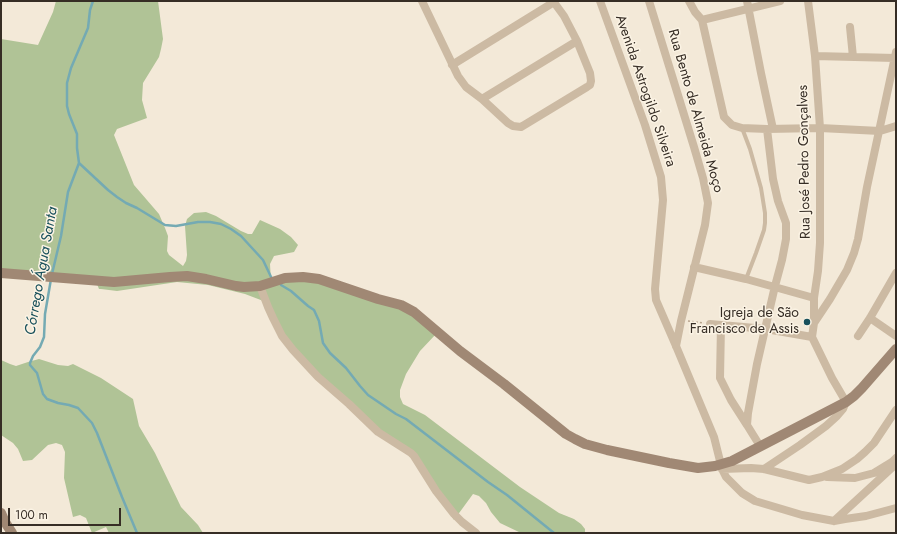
<!DOCTYPE html>
<meta charset="utf-8">
<style>
body{margin:0}
#map{position:relative;width:897px;height:534px;overflow:hidden;background:#f3e9d8;font-family:Jost,sans-serif}
canvas{display:block}
.frame{position:absolute;inset:0;border:2px solid #362d25;pointer-events:none}
.scale{position:absolute;left:8px;top:508px;width:113px;height:18px;box-sizing:border-box;border:2px solid #362d25;border-top:0;padding-left:5px;font-size:12px;line-height:14px;white-space:nowrap;color:#362d25;-webkit-text-stroke:3px #fbf3e4;paint-order:stroke}
</style>
<div id="map">
<canvas width="897" height="534"></canvas>
<div class="frame"></div>
<div class="scale">100 m</div>
</div>
<script>
const ctx = document.querySelector('canvas').getContext('2d');
ctx.lineJoin = 'round';
function paint(path, color) { ctx.fillStyle = color; ctx.fill(path, 'evenodd'); }
const poly = rows => new Path2D(rows.map(r => 'M' + r).join(''));
function trace(path, color, width, dash) { ctx.strokeStyle = color; ctx.lineWidth = width; ctx.lineCap = dash ? 'butt' : 'round'; ctx.setLineDash(dash || []); ctx.stroke(path); }
function write(font, color, halo, rows, align = 'center') {
  ctx.font = font + ' Jost,sans-serif'; ctx.lineWidth = 3; ctx.setLineDash([]); ctx.textBaseline = 'middle'; ctx.strokeStyle = halo; ctx.fillStyle = color; for (const [text, x, y, turn = 0] of rows) {
    ctx.save(); ctx.translate(x, y); ctx.rotate((+turn || 0) * Math.PI / 180); ctx.textAlign = isNaN(turn) ? turn : align; if (halo) ctx.strokeText(text, 0, 0); ctx.fillText(text, 0, 0); ctx.restore();
  }
}
paint(poly([
 [56,1,158,1,163,39,161,49,159,57,143,83,142,100,147,118,117,129,114,135,134,185,159,214,165,228,168,236,167,251,169,255,183,266,186,261,187,255,185,226,187,219,194,213,206,212,216,216,241,231,248,234,252,234,260,220,280,229,291,237,298,245,294,252,274,256,270,264,271,282,297,277,402,307,436,334,420,351,406,374,400,390,400,397,403,404,425,415,520,487,559,513,574,519,581,524,585,529,585,533,521,533,500,523,491,512,486,503,479,496,473,494,454,520,410,453,375,426,316,374,281,332,266,302,245,294,208,285,177,282,117,291,101,289,99,289,95,279,1,270,1,39,38,45,53,12],
 [39,359,58,365,68,366,73,364,101,378,133,399,139,426,155,453,181,507,198,525,203,533,109,533,106,527,92,533,86,518,80,515,73,517,64,478,65,452,62,445,56,443,48,445,32,460,23,461,18,449,13,443,1,435,1,360,10,364,16,366,28,362]
]), '#b0c396');
trace(poly([
 [79,163,108,190,117,197,126,203,137,208,165,225,176,226,198,222,210,222,221,224,231,229,241,236,263,260,272,279],
 [52,274,61,236,68,192,79,163,77,148,77,134,69,114,67,106,67,83,71,68,88,28,90,10,93,1],
 [51,279,45,314,44,337,40,347,33,356,30,363,30,365,37,373,43,394,47,399,58,403,69,405,78,408,92,423,97,433,122,497,137,533],
 [281,285,291,291,308,306,314,310,319,321,323,343,330,353,346,368,360,386,368,395,396,414,406,419,488,482,507,495,554,533]
]), '#74aab3', 2.5);
trace(poly([
 [688,321,704,323]
]), '#b8a48d', 1.5, [2, 2]);
trace(poly([
 [742,128,750,149,761,188,765,213,765,223,764,230,756,253,746,279]
]), '#ccbaa3', 4);
trace(poly([
 [422,1,458,76,466,87,482,99,508,123,513,126,521,127,587,87,590,85,591,81,590,73,577,41,564,16,553,1],
 [600,1,645,125,661,177,663,200,655,289,656,300,676,346,714,437,722,469,726,477,742,493,755,501,802,515,834,521,845,519,866,516,896,508],
 [649,1,694,147,703,178,708,203,705,225,681,321,676,346],
 [689,1,695,12,702,20,724,117,732,125,742,128,767,129,820,128,880,131,896,126],
 [747,1,761,73,773,129],
 [808,1,815,56,820,128,820,243,818,271,814,298,814,323],
 [702,20,780,1],
 [850,27,853,57],
 [815,56,895,58],
 [452,65,554,2],
 [482,99,577,41],
 [694,267,746,279,814,298],
 [260,286,268,307,273,318,282,336,293,350,318,377,349,404,378,432,411,453,414,456,436,491,454,514,462,522,476,533],
 [870,318,896,336],
 [710,324,766,329,812,337],
 [721,325,720,378,731,400,747,425],
 [858,336,870,318,896,273],
 [760,446,747,425,748,413,757,364,775,286,782,260,786,239,786,223,778,201,773,179,767,129],
 [722,469,751,468,764,469,809,480,822,477,842,469,857,459,865,452,874,443,896,410],
 [764,469,800,445,826,426,837,416,843,409,846,402,832,378,812,337,814,323,830,299,847,270,854,253,858,239,867,187,896,52],
 [827,477,855,478,874,473,892,462,896,458],
 [834,521,896,464]
]), '#ccbaa3', 8);
trace(poly([
 [1,273,114,282,170,277,187,276,206,279,236,286,244,287,260,286,285,278,303,277,319,279,378,299,401,305,414,312,460,351,504,384,566,434,575,439,585,444,607,450,669,463,698,468,715,466,732,461,846,402,854,396,862,388,896,349],
 [1,513,5,522,12,533]
]), '#a08874', 10);
for (const [x, y, r, color] of [
 [807,322,4,"#18505b"]
]) { const dot = new Path2D(); dot.arc(x, y, r, 0, 2 * Math.PI); ctx.fillStyle = color; ctx.fill(dot); trace(dot, '#fbf3e4', 1.5); }
write('14px', '#362d25', '#fbf3e4', [
 ["Avenida Astrogildo Silveira",645,91,71],
 ["Rua Bento de Almeida Moço",695,111,74],
 ["Rua José Pedro Gonçalves",805,162,-91]
]);
write('14px', '#362d25', '#fbf3e4', [
 ["Igreja de São",799,314],
 ["Francisco de Assis",799,330]
], 'right');
write('italic 15px', '#18505b', '#fbf3e4', [
 ["Córrego Água Santa",42,271,-80]
]);
</script>
